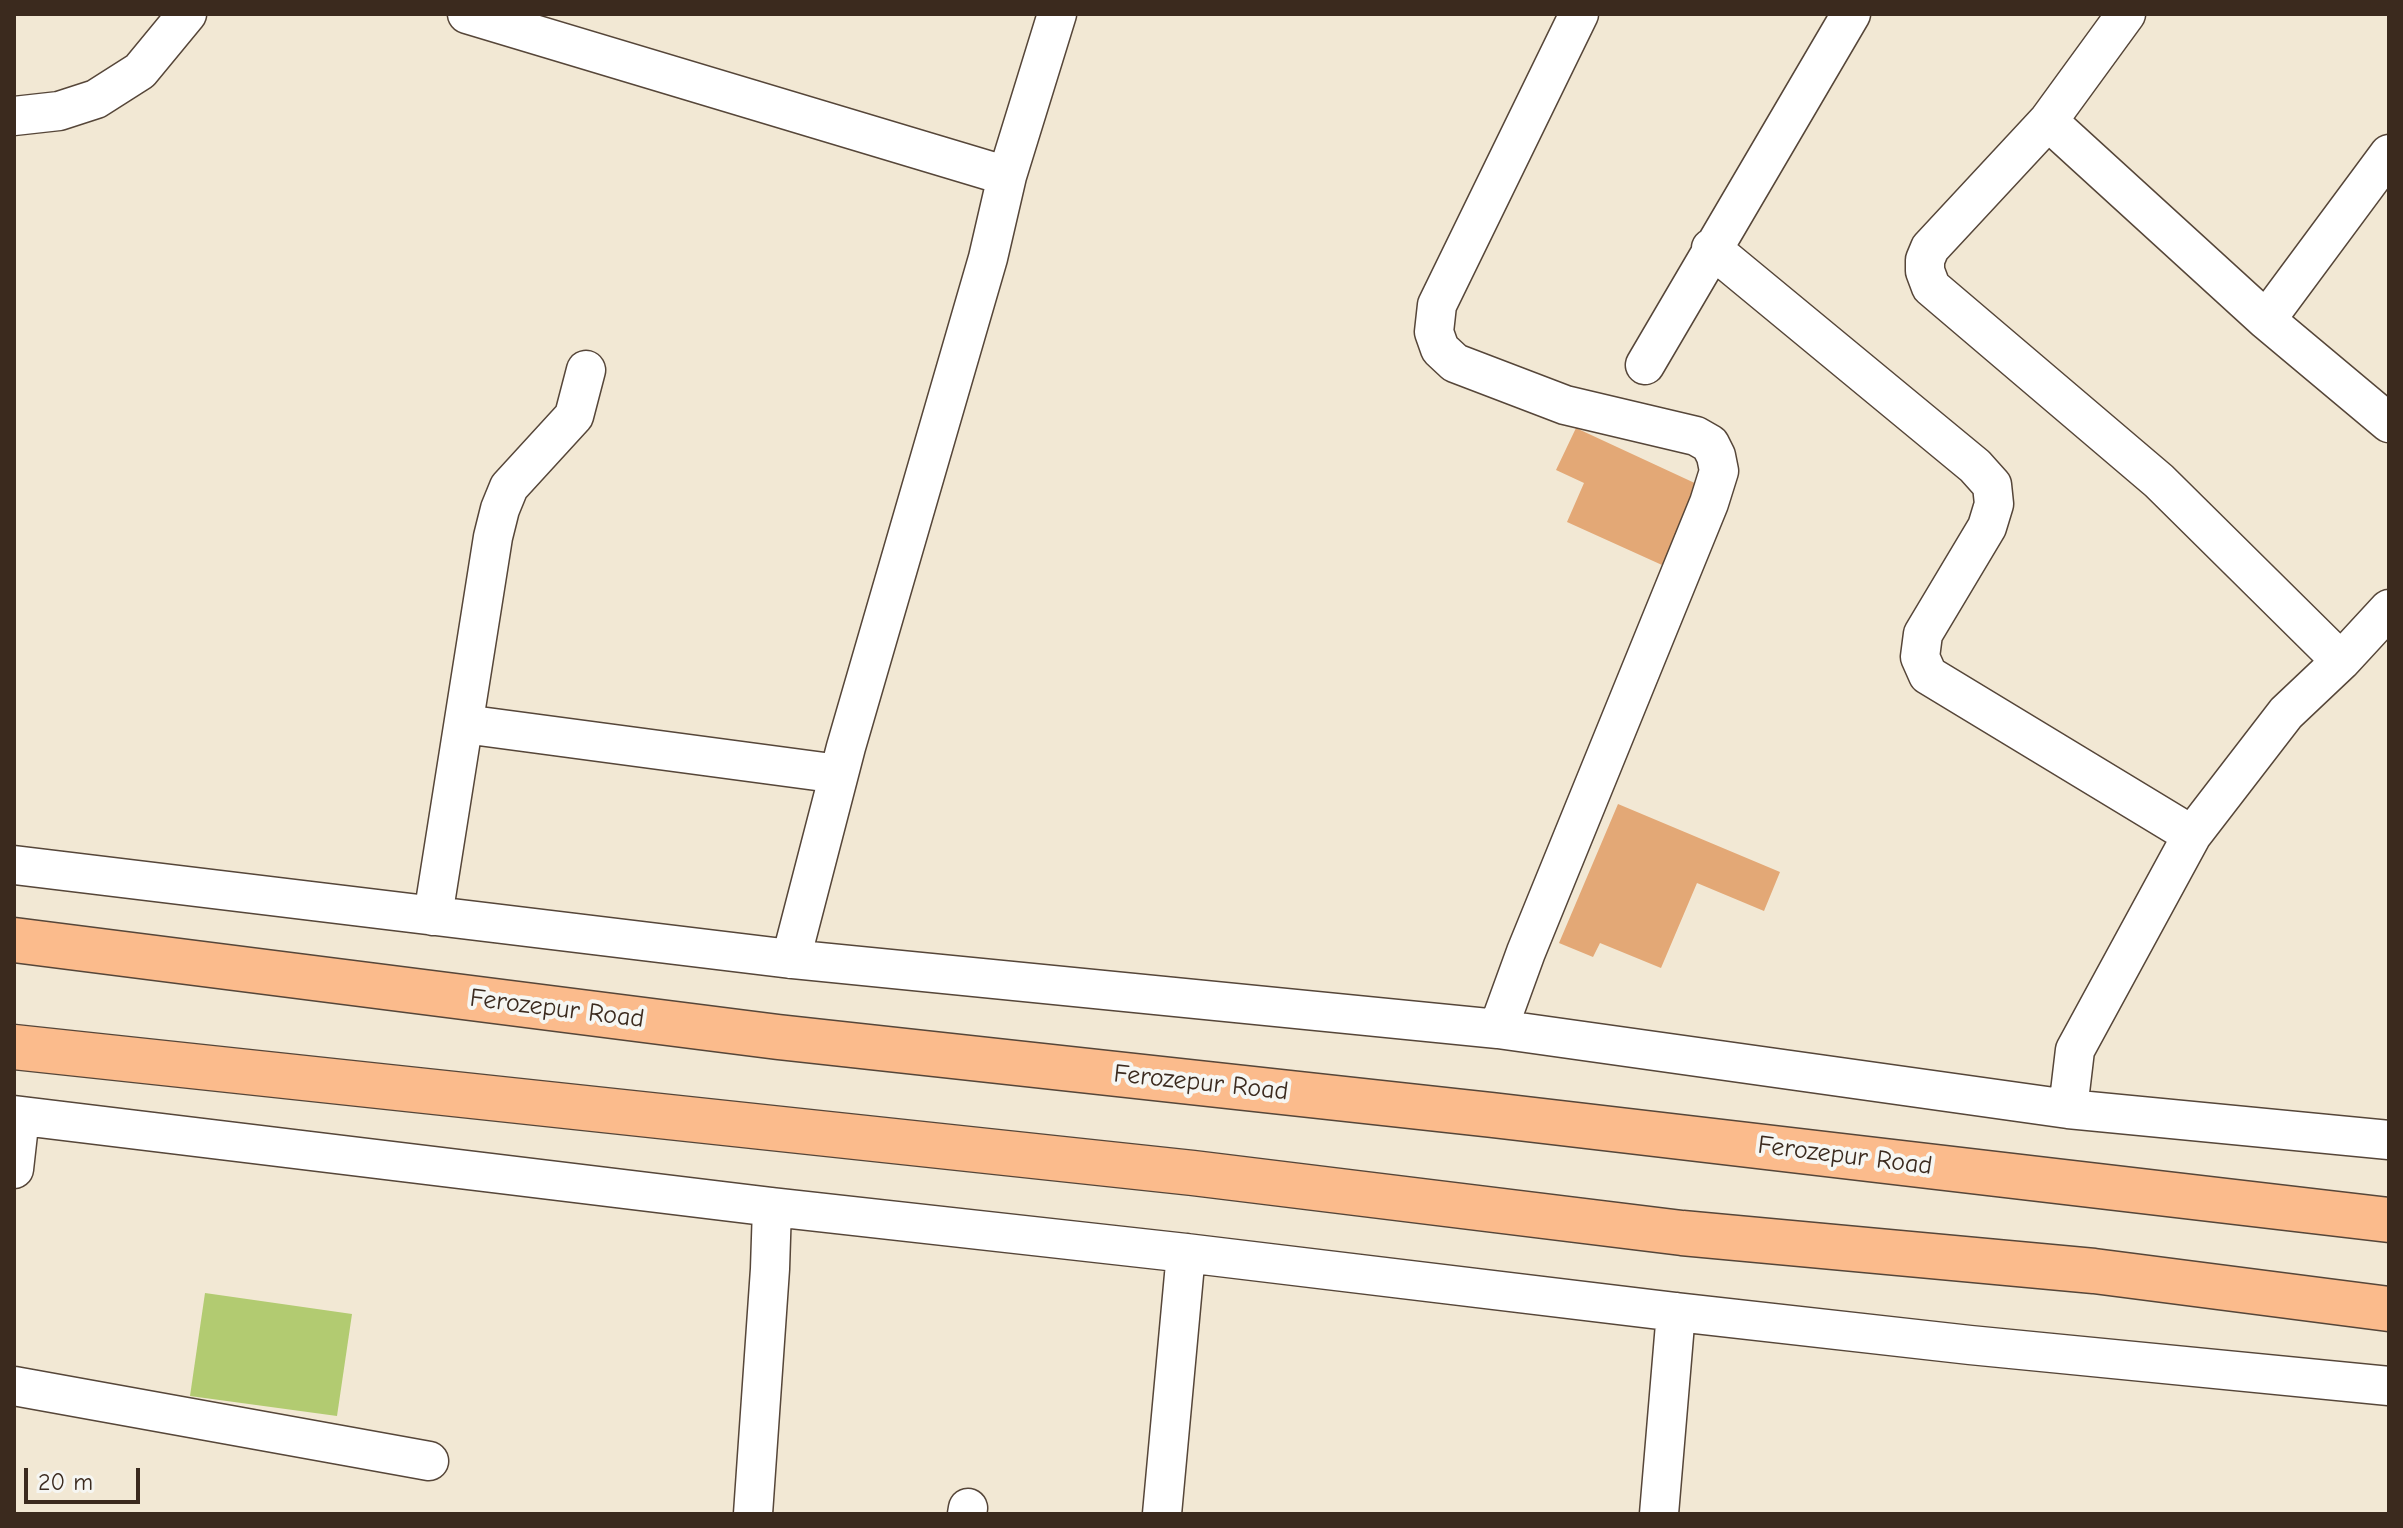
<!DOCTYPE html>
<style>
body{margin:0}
#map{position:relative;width:2403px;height:1528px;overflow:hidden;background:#f2e8d4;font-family:"Comic Neue",sans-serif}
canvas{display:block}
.frame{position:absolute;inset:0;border:16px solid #3b2a1e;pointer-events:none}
.scale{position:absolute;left:24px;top:1468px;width:116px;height:36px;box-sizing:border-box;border:4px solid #3b2a1e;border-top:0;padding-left:10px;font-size:24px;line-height:28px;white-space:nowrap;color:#3b2a1e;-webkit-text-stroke:6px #f6f6f2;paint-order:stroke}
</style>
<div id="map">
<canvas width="2403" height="1528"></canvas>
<div class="frame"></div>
<div class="scale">20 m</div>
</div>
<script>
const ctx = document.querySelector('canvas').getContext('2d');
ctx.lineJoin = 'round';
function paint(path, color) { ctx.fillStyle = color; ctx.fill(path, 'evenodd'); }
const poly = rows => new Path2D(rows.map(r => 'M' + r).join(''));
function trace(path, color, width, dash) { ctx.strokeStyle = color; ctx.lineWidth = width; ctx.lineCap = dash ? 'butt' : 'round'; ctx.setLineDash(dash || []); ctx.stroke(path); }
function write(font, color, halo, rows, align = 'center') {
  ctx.font = font + ' "Comic Neue",sans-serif'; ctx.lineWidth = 8; ctx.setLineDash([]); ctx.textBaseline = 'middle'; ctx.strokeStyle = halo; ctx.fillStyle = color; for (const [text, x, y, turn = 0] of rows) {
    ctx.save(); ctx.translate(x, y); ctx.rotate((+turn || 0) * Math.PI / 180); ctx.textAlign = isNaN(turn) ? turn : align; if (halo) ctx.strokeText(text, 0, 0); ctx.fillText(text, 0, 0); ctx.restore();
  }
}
paint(poly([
 [205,1293,352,1314,337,1416,190,1396]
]), '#b2cb71');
paint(poly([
 [1576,428,1699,485,1662,565,1567,522,1584,483,1556,470],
 [1618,804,1780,872,1764,911,1697,883,1661,968,1600,943,1593,957,1559,943]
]), '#e3a876');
const minor = poly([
 [467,14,1007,176],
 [2126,14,2048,121,1930,248,1925,260,1925,271,1931,287,2159,481,2341,661],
 [14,116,59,111,96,99,140,71,187,14],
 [2048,121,2266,320,2389,423],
 [1711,248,1975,466,1992,485,1994,504,1987,527,1923,634,1920,657,1928,675,2192,835],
 [2266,320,2389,154],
 [1645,365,1851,14],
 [464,724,839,774],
 [14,865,791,959,1498,1029,2068,1109,2389,1140],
 [433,916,493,537,500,509,509,487,574,416,586,370],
 [791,959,846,747,988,258,1007,176,1057,14],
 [1498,1029,1526,952,1709,503,1719,471,1716,456,1710,444,1696,436,1565,405,1455,363,1440,349,1434,332,1437,305,1579,14],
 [2068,1109,2075,1050,2192,835,2286,713,2341,661,2389,609],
 [14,1115,772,1207,1186,1253,1676,1312,1970,1345,2389,1386],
 [14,1169,20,1116],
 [14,1386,429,1461],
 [753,1514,770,1269,772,1207],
 [967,1514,968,1508],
 [1162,1514,1186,1253],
 [1659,1514,1676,1312]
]);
const highway = poly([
 [14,940,778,1037,1492,1115,2389,1220],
 [14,1047,1193,1173,1682,1233,2094,1271,2389,1309]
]);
trace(minor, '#564639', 41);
trace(highway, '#564639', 47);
trace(minor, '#fff', 38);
trace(highway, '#fbbb8c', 44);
write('26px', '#3b2a1e', '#f6f6f2', [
 ["Ferozepur Road",557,1009,7],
 ["Ferozepur Road",1201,1083,6],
 ["Ferozepur Road",1845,1156,7]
]);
</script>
